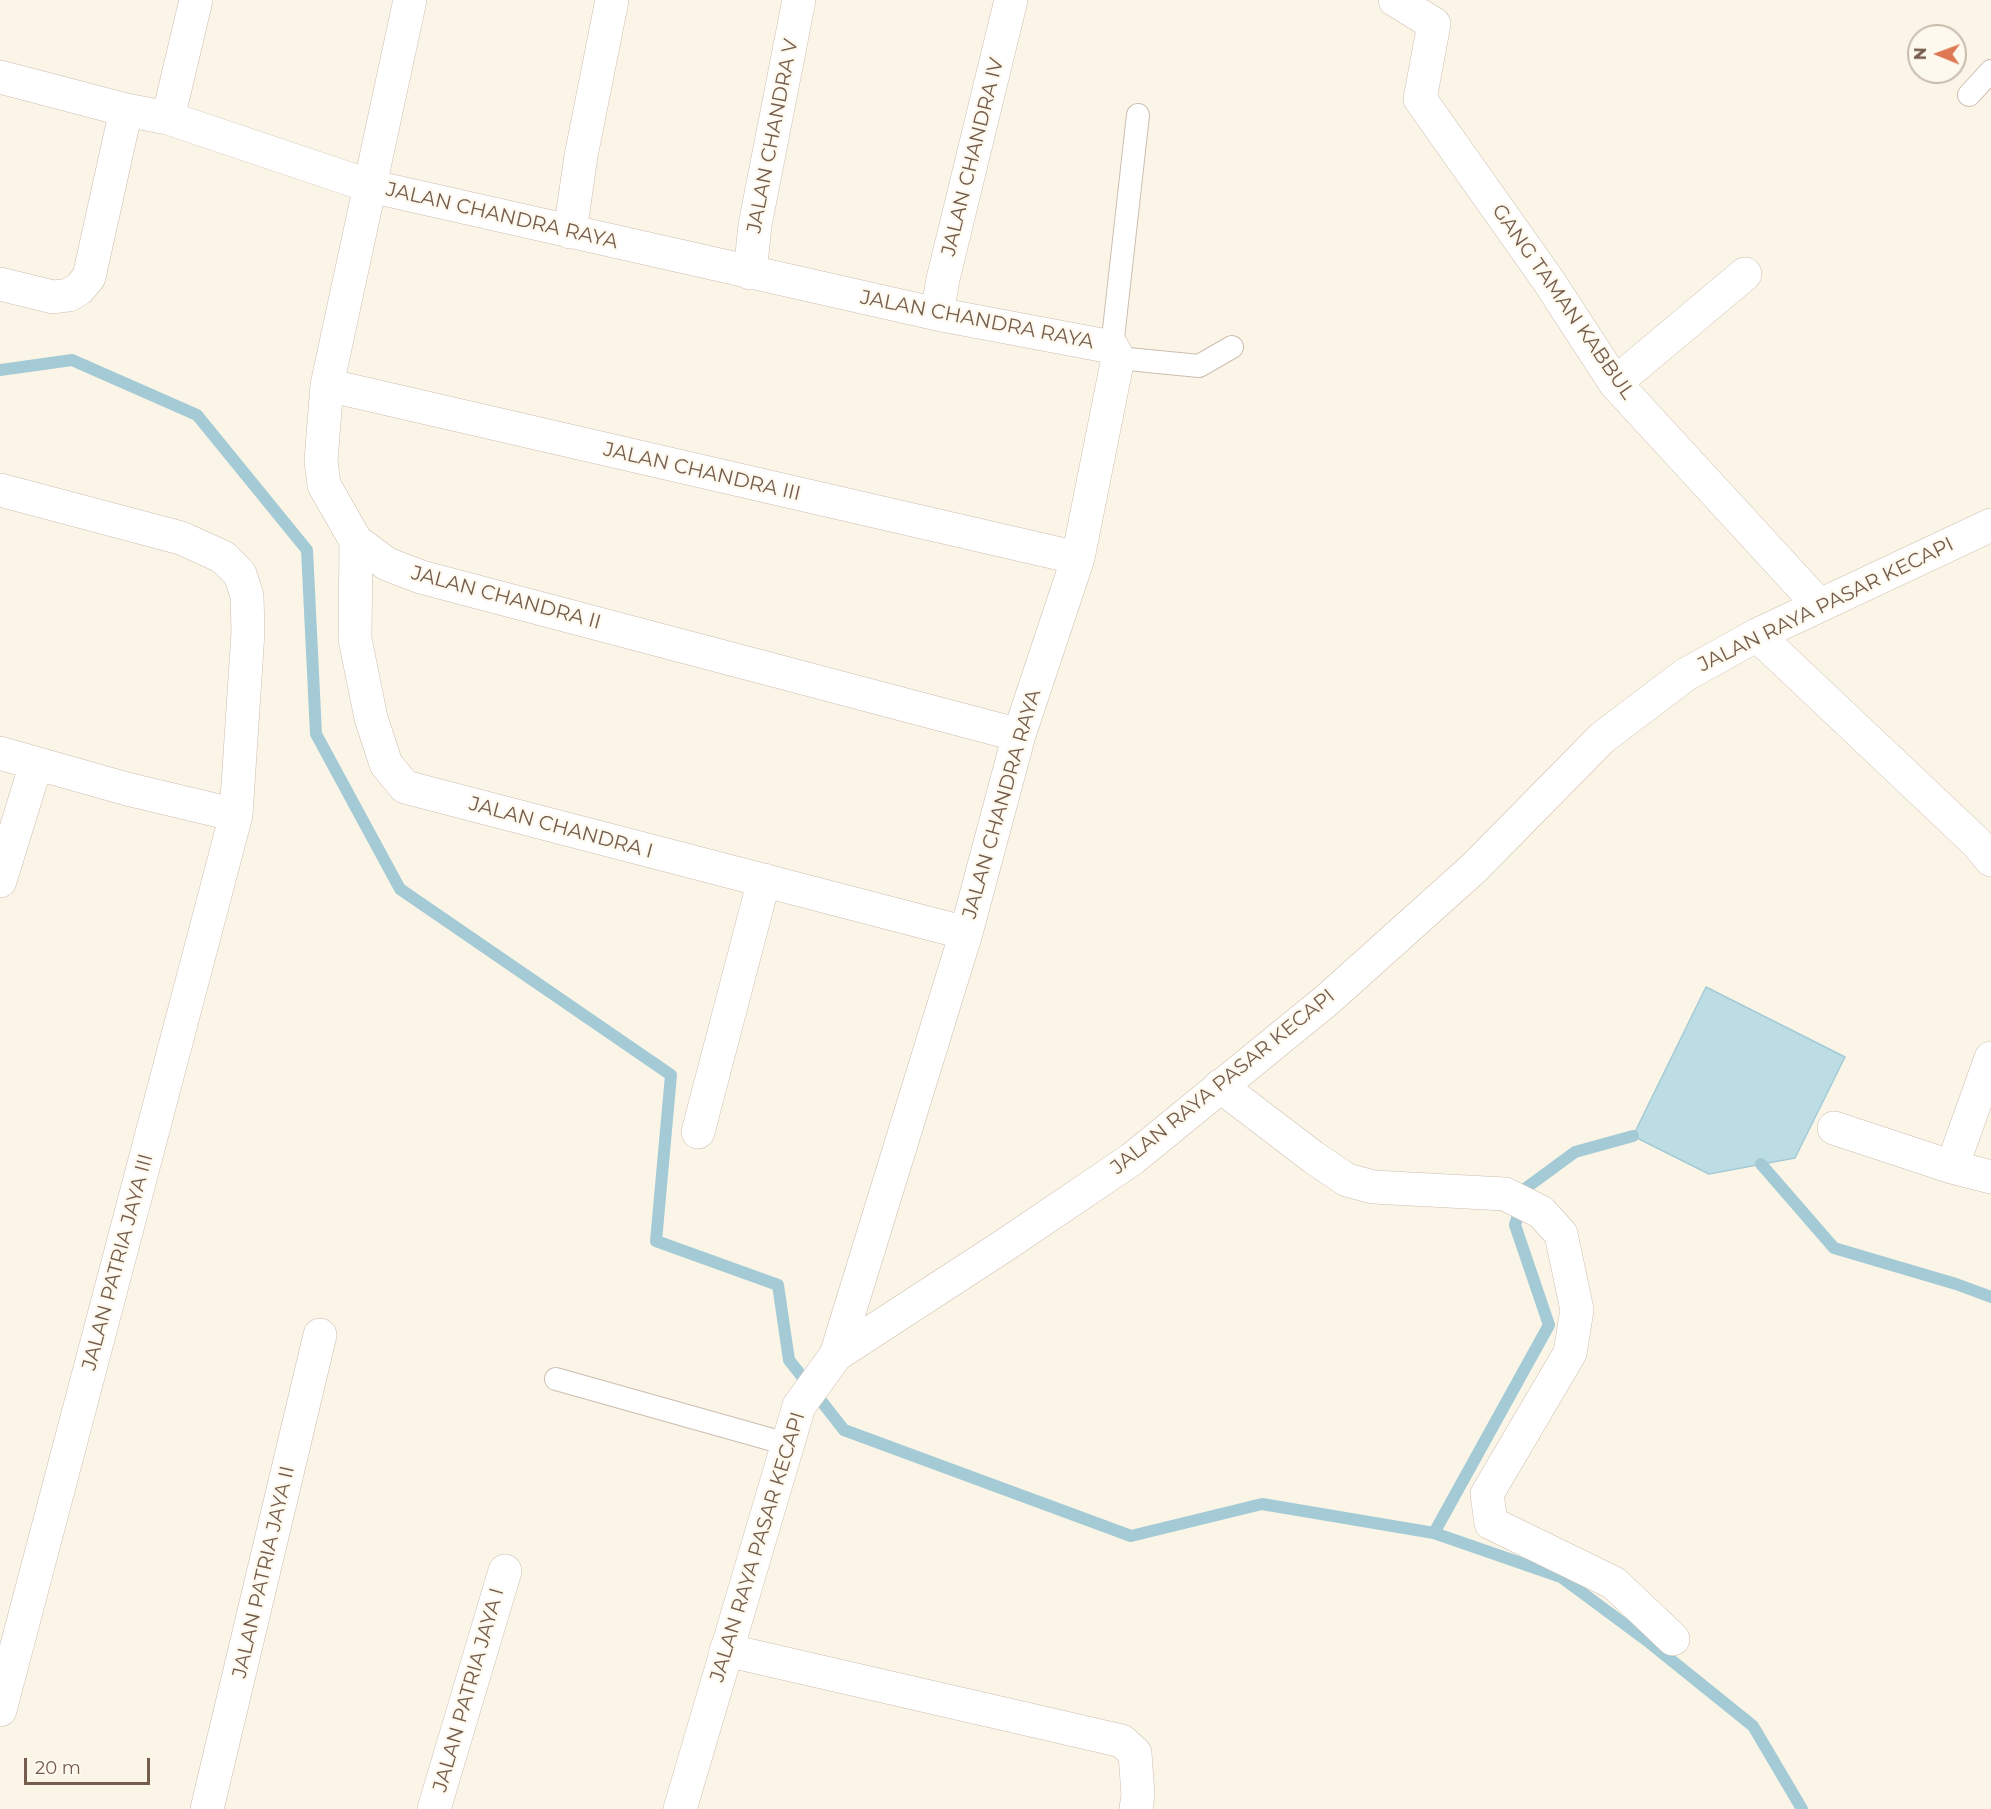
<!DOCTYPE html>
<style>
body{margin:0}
#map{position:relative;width:1991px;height:1809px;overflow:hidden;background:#fbf5e8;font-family:Montserrat,sans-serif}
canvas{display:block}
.north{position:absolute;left:1907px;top:24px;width:60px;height:60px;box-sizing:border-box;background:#fef9ee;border:2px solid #c7bbae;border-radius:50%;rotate:271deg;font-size:16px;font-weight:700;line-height:24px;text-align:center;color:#745d4d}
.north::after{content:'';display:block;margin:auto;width:21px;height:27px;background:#dd7a55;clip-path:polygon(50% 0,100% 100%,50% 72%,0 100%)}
.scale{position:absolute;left:24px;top:1758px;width:126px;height:27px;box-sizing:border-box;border:3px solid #745d4d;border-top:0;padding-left:8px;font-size:18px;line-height:21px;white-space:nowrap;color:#745d4d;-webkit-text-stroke:4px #fef9ee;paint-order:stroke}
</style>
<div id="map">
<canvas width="1991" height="1809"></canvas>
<div class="north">N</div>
<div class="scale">20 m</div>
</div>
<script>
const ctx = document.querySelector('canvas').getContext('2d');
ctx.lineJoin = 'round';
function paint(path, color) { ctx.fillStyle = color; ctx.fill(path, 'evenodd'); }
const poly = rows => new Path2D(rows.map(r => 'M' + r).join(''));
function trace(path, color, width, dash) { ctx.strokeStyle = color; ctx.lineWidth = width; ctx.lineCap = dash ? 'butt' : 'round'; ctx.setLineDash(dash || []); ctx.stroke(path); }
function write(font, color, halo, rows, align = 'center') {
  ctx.font = font + ' Montserrat,sans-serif'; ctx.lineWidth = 4.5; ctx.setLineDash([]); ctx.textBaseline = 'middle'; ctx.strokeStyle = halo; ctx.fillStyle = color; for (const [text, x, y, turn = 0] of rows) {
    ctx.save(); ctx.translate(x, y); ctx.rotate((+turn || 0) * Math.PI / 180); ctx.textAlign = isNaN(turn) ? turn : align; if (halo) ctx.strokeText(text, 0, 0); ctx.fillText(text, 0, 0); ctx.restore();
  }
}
const water = poly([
 [1706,987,1845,1057,1795,1158,1709,1174,1633,1136,1706,987]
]);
paint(water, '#bddde4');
trace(water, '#a4cbd5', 1.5);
trace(poly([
 [0,370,72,360,197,415,307,550,316,734,400,889,671,1075,656,1241,778,1285,789,1360,844,1430,1131,1536,1262,1504,1434,1533,1561,1577,1650,1643,1753,1726,1802,1809],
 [1761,1164,1834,1248,1956,1284,1991,1297],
 [1434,1533,1549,1325,1515,1225,1526,1188,1575,1152,1633,1136]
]), '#a4cbd5', 12);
const lane = poly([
 [1969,95,1991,71],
 [1112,347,1138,115],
 [1118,358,1199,366,1232,347],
 [556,1379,787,1444]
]);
const street = poly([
 [410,0,327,385,321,461,324,485,356,541,387,564,421,577,1019,735],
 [1395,0,1434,24,1420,99,1548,280,1615,383,1819,605],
 [0,77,126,110,168,118,370,186,937,314,1112,347,1118,358,1078,558,1019,735,966,933,836,1355],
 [168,118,196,0],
 [570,232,581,156,612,0],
 [750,273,755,225,799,0],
 [0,284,53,297,69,295,79,289,89,277,126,110],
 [937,314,943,279,1011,0],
 [1615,383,1745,274],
 [327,385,1078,558],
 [0,490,181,538,223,557,240,574,247,596,248,632,236,815,0,1710],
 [356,541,355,639,371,718,386,764,405,787,966,933],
 [1757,635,1977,843,1991,860],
 [0,753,127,789,236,815],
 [0,881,36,764],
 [1991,1058,1952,1167,1991,1177],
 [1220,1086,1313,1157,1347,1180,1373,1187,1505,1194,1541,1212,1561,1234,1577,1310,1570,1353,1487,1494,1491,1523,1614,1583,1673,1639],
 [1834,1128,1952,1167],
 [698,1132,764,880],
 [726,1650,1122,1741,1135,1753,1138,1795,1136,1809],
 [207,1809,320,1335],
 [434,1809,505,1571]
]);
const secondary = poly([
 [680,1809,799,1406,836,1355,1005,1245,1132,1159,1327,1000,1474,868,1602,738,1685,675,1757,635,1991,525]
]);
trace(lane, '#cdbdaf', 24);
trace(street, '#cdbdaf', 34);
trace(secondary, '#cfbeac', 34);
trace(lane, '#fff', 22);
trace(street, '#fff', 33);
trace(secondary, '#fff', 33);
write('20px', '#745d4d', '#fef9ee', [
 ["JALAN CHANDRA V",773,136,-79],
 ["JALAN CHANDRA IV",973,157,-76],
 ["JALAN CHANDRA RAYA",502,216,13],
 ["GANG TAMAN KABBUL",1563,302,55],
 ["JALAN CHANDRA RAYA",977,320,11],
 ["JALAN CHANDRA III",702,472,13],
 ["JALAN CHANDRA II",506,598,15],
 ["JALAN RAYA PASAR KECAPI",1826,605,-26],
 ["JALAN CHANDRA RAYA",1002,804,-74],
 ["JALAN CHANDRA I",561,828,15],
 ["JALAN RAYA PASAR KECAPI",1223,1082,-39],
 ["JALAN PATRIA JAYA III",118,1262,-75],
 ["JALAN RAYA PASAR KECAPI",758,1547,-73],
 ["JALAN PATRIA JAYA II",264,1572,-77],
 ["JALAN PATRIA JAYA I",469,1690,-74]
]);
</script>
